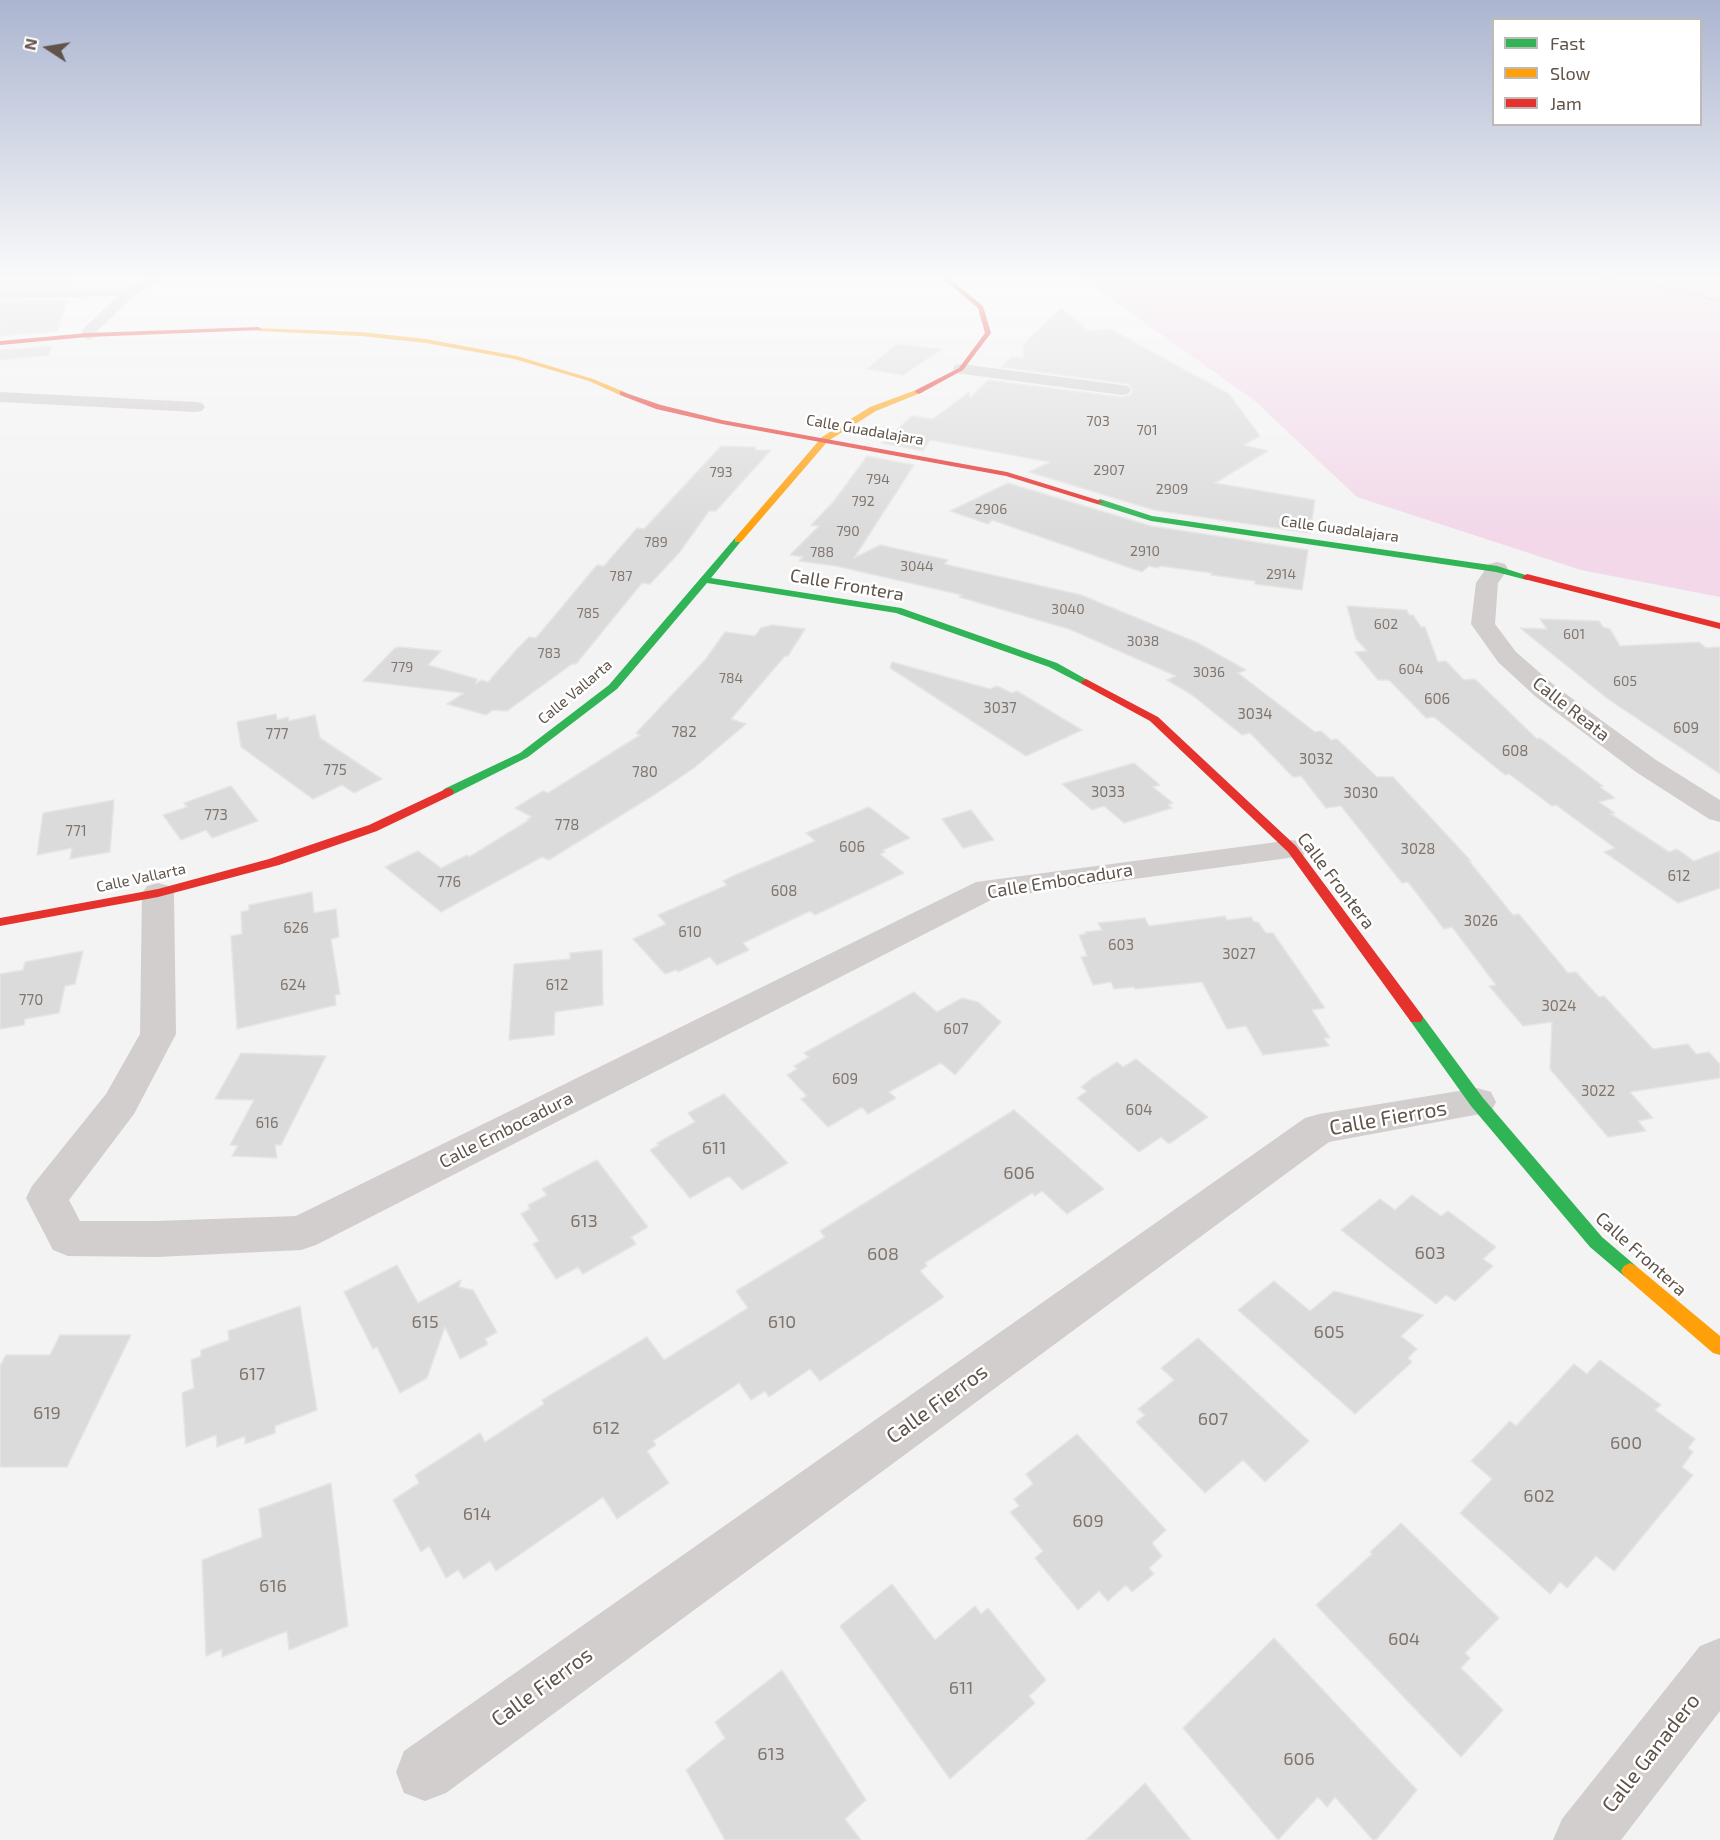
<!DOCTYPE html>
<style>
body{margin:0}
#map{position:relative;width:1720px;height:1840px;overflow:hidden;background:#f3f3f3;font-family:"Exo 2",sans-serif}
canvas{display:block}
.legend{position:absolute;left:1492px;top:18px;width:210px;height:108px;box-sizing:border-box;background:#fff;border:2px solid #bfbab6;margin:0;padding:8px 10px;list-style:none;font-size:18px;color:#605349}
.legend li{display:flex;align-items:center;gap:12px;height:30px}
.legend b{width:30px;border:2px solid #bfbab6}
.north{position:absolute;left:18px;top:18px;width:60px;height:60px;-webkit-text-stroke:4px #fff;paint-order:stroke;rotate:282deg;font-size:16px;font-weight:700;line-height:24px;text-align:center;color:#605349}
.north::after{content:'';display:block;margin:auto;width:21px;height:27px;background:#605349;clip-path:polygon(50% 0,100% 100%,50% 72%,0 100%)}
</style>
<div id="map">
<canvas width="1720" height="1840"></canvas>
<ul class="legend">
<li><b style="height:8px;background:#30b455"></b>Fast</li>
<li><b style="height:8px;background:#ff9f0a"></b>Slow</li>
<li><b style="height:8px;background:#e5322d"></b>Jam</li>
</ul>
<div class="north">N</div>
</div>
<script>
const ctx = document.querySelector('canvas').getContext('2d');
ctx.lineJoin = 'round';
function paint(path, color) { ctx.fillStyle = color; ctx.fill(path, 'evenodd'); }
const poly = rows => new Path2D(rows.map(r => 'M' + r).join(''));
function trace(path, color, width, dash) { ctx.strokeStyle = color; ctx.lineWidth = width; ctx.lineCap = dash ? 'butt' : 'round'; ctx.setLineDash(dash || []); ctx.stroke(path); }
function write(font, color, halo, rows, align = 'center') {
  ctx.font = font + ' "Exo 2",sans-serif'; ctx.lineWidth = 5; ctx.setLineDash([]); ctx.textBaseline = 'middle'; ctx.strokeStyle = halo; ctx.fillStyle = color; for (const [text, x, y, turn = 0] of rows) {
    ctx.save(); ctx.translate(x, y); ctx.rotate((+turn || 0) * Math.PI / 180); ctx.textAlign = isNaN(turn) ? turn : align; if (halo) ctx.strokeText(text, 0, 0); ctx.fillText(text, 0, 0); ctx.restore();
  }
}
paint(poly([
 [1079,276,1720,276,1720,597,1581,570,1357,497,1255,401]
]), '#f2d8e9');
paint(poly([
 [1584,276,1595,276,1672,288,1720,300,1720,302,1672,290,1584,276]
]), '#f1b6ab');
const building = poly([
 [0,276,74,276,71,287,0,289,0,276],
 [67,300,57,331,0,336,0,301,67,300],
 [1061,308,1089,331,1110,329,1229,394,1260,436,1244,445,1268,451,1215,483,1315,500,1310,533,1154,510,1029,472,1050,462,930,440,923,451,882,443,912,416,933,419,969,392,970,398,988,380,1122,397,1130,395,1133,390,1128,384,1001,367,1013,357,1024,358,1023,345,1061,308],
 [896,344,942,349,903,375,867,369,896,344],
 [52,346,49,355,0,360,0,350,52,346],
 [721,446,756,447,755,450,771,450,716,511,709,511,679,553,650,584,642,583,576,664,572,664,507,711,493,710,486,715,447,704,464,693,363,681,395,648,400,647,441,651,428,665,477,679,476,684,481,680,488,682,518,648,529,637,536,638,597,565,604,566,637,528,644,529,721,446],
 [867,456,914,465,854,558,880,545,948,560,944,564,1081,595,1198,643,1246,670,1238,673,1315,732,1321,731,1331,740,1337,739,1377,777,1393,777,1471,861,1469,861,1513,915,1519,914,1568,973,1576,972,1599,997,1604,996,1653,1049,1688,1044,1696,1054,1709,1052,1720,1064,1720,1078,1630,1092,1653,1118,1638,1121,1646,1131,1608,1137,1550,1069,1552,1022,1523,1026,1489,986,1496,985,1452,927,1444,929,1408,882,1402,883,1341,806,1326,808,1301,776,1293,777,1250,733,1242,735,1192,695,1167,680,1176,676,1069,629,959,597,962,595,836,566,799,561,803,557,790,555,819,526,811,525,834,501,867,456],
 [1008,483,1151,526,1308,550,1302,590,1255,584,1255,581,1211,575,1212,573,1160,566,1158,568,1149,566,1142,572,992,520,988,524,950,511,1008,483],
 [1347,606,1407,610,1409,615,1413,615,1421,627,1425,627,1438,662,1446,661,1464,680,1475,679,1537,739,1540,738,1603,786,1600,787,1615,798,1599,802,1615,813,1611,814,1669,852,1677,849,1694,861,1720,851,1720,888,1678,903,1604,852,1615,848,1556,805,1552,806,1509,774,1505,775,1434,717,1426,718,1389,680,1378,680,1355,652,1367,651,1356,639,1347,606],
 [1540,619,1599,621,1603,627,1610,629,1620,646,1699,642,1706,648,1720,647,1720,774,1608,699,1520,628,1547,629,1540,619],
 [772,625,805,629,788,656,785,656,731,719,746,724,694,768,657,793,549,860,542,857,441,912,385,867,418,851,441,868,467,855,469,857,529,820,527,819,532,817,515,808,543,791,548,793,640,735,636,733,705,660,725,632,755,636,761,628,772,625],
 [892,662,990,689,997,686,1012,693,1017,691,1082,730,1026,756,890,668,892,662],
 [276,714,277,720,288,717,289,721,315,715,320,738,382,779,354,793,342,785,313,799,241,747,237,722,276,714],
 [1134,763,1160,785,1153,787,1173,803,1168,805,1172,808,1124,823,1104,806,1092,810,1062,784,1134,763],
 [231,786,258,821,212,838,206,830,181,840,163,815,187,807,184,803,231,786],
 [114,800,110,852,70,859,72,848,37,855,43,813,114,800],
 [869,807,910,838,883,850,885,852,880,854,904,873,815,915,810,911,743,943,749,950,717,965,710,957,678,972,676,970,665,974,633,939,666,924,658,915,727,885,723,881,733,876,815,841,806,833,869,807],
 [971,810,994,840,963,848,942,819,971,810],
 [312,892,314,913,336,909,339,937,331,939,340,994,335,995,336,1005,237,1029,231,936,242,934,241,912,249,910,249,905,312,892],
 [1225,916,1227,920,1251,917,1254,922,1258,922,1266,933,1273,933,1325,1008,1312,1010,1330,1038,1324,1038,1329,1046,1263,1055,1246,1026,1227,1029,1202,982,1135,989,1134,987,1114,989,1111,982,1093,985,1081,957,1087,956,1079,935,1086,934,1085,932,1102,930,1098,923,1145,918,1149,926,1225,916],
 [602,950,603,1005,555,1012,554,1035,509,1040,514,964,570,959,570,953,602,950],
 [83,951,75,984,65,986,59,1013,25,1019,24,1025,0,1029,0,974,23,970,25,962,83,951],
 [914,992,937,1012,962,998,978,1002,1001,1022,955,1075,941,1063,889,1092,896,1098,868,1114,862,1107,828,1127,801,1099,807,1096,787,1075,797,1069,794,1066,809,1057,804,1053,914,992],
 [241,1053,326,1056,281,1145,275,1145,277,1158,232,1156,238,1146,230,1145,254,1100,215,1099,241,1053],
 [1136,1059,1208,1117,1169,1144,1161,1137,1139,1152,1077,1098,1087,1091,1081,1087,1091,1079,1117,1062,1123,1067,1136,1059],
 [724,1094,788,1163,742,1190,729,1176,690,1198,650,1150,659,1145,657,1143,695,1122,688,1113,724,1094],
 [1014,1110,1104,1189,1067,1214,1042,1191,1035,1196,1032,1193,925,1263,927,1266,920,1271,944,1297,820,1381,810,1369,769,1397,765,1391,751,1400,739,1383,653,1441,656,1445,647,1451,669,1483,617,1519,603,1497,496,1571,490,1561,464,1579,458,1570,446,1578,429,1546,421,1552,393,1500,419,1483,415,1475,480,1433,485,1442,544,1404,542,1400,647,1337,664,1360,748,1308,736,1291,825,1237,820,1231,1014,1110],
 [597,1160,648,1227,631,1237,636,1244,583,1274,578,1267,556,1279,533,1244,539,1241,521,1214,530,1209,528,1205,547,1195,542,1189,597,1160],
 [1412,1195,1441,1216,1448,1211,1496,1247,1483,1259,1493,1266,1455,1301,1446,1295,1436,1304,1341,1230,1380,1199,1395,1210,1412,1195],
 [397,1265,418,1303,461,1280,459,1287,473,1290,497,1332,485,1339,488,1344,460,1359,445,1327,427,1378,400,1393,377,1347,373,1349,344,1292,397,1265],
 [1274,1281,1310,1311,1334,1291,1424,1315,1401,1336,1417,1349,1408,1358,1412,1362,1355,1414,1238,1310,1274,1281],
 [300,1306,317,1410,275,1426,275,1433,245,1444,245,1436,217,1447,216,1435,186,1447,182,1393,194,1388,191,1360,201,1356,201,1350,229,1340,228,1331,300,1306],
 [60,1335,131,1335,67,1467,0,1467,0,1366,6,1355,50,1355,60,1335],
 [1198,1338,1309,1441,1265,1482,1243,1460,1205,1493,1136,1422,1145,1415,1138,1409,1174,1380,1161,1368,1198,1338],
 [1600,1360,1661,1405,1655,1410,1695,1439,1688,1448,1693,1452,1682,1467,1693,1475,1614,1571,1596,1556,1567,1588,1560,1582,1550,1594,1460,1513,1492,1479,1471,1461,1510,1421,1516,1426,1574,1364,1587,1374,1600,1360],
 [1077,1434,1166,1530,1152,1543,1162,1556,1149,1568,1154,1574,1132,1592,1126,1585,1108,1601,1099,1591,1078,1610,1035,1558,1043,1551,1010,1512,1019,1506,1014,1499,1033,1484,1026,1474,1077,1434],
 [331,1483,348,1626,289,1650,287,1631,222,1657,222,1649,206,1656,202,1560,262,1537,259,1509,331,1483],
 [1401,1523,1499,1618,1465,1653,1470,1658,1461,1668,1503,1710,1461,1757,1316,1605,1372,1554,1370,1552,1401,1523],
 [892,1584,935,1640,975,1606,981,1614,988,1608,1046,1680,1029,1696,1035,1703,950,1779,840,1626,892,1584],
 [1274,1638,1417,1790,1376,1840,1373,1840,1335,1797,1327,1807,1318,1797,1278,1840,1183,1728,1274,1638],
 [782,1670,866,1800,845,1819,861,1840,725,1840,686,1770,725,1738,715,1722,782,1670],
 [1145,1783,1191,1840,1086,1840,1145,1783]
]);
paint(building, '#dcdbdb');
trace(building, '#e6e5e4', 1.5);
paint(poly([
 [152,276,170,276,136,294,98,330,94,338,88,340,80,335,84,328,118,296,0,299,0,291,128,287,152,276],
 [961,364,1122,385,1128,386,1131,390,1128,394,1122,395,955,373,953,369,955,365,961,364],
 [0,392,196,402,202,403,205,407,202,411,196,412,0,402,0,392],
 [1497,562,1505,564,1508,569,1498,583,1495,624,1516,652,1554,685,1601,720,1656,760,1720,800,1720,822,1709,819,1636,772,1536,697,1498,662,1471,624,1476,583,1489,564,1497,562],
 [1292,840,1303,842,1307,849,1303,856,995,898,316,1245,301,1250,157,1257,68,1256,53,1250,26,1198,32,1186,106,1094,140,1034,142,893,147,886,158,883,169,886,174,893,176,1034,134,1114,69,1200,80,1221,157,1221,296,1216,976,882,1292,840],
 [1477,1088,1491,1092,1496,1102,1491,1112,1329,1142,446,1793,425,1801,404,1793,396,1772,404,1751,1305,1118,1319,1114,1477,1088],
 [1720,1638,1720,1711,1621,1840,1553,1840,1562,1819,1700,1646,1720,1638]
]), '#d1cecd');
paint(poly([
 [1100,499,1152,516,1497,566,1532,577,1527,580,1496,572,1151,521,1097,504,1096,502,1100,499],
 [738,537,742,540,711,578,901,608,1057,663,1091,682,1086,685,1082,684,1049,667,896,613,707,583,617,689,528,757,452,795,444,795,442,792,444,789,520,753,609,685,735,538,738,537],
 [1416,1013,1421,1014,1483,1098,1602,1237,1636,1266,1639,1271,1636,1276,1630,1279,1624,1276,1590,1247,1471,1106,1411,1022,1409,1018,1411,1014,1416,1013]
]), '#30b455');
paint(poly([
 [257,328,361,332,426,339,517,356,593,379,627,393,620,395,589,381,514,359,426,343,361,336,259,331,257,328],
 [916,390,923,392,876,411,828,441,741,542,735,542,735,538,822,437,870,407,916,390],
 [1630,1263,1636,1266,1720,1336,1720,1355,1713,1353,1624,1276,1621,1271,1624,1266,1630,1263]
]), '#ff9f0a');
paint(poly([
 [940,276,946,276,983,306,991,333,963,370,919,394,915,392,916,390,959,368,985,333,978,308,940,276],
 [259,327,261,330,88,337,0,345,0,341,88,333,259,327],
 [620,391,661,405,722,420,1007,472,1104,502,1097,504,1006,476,722,424,656,409,620,395,620,391],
 [1527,574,1720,623,1720,629,1524,579,1522,577,1527,574],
 [1086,679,1158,717,1296,846,1421,1014,1423,1018,1421,1022,1411,1022,1288,852,1150,721,1082,684,1081,682,1086,679],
 [448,788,452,789,454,792,452,795,377,831,279,865,158,897,0,926,0,918,158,889,269,859,369,825,448,788]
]), '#e5322d');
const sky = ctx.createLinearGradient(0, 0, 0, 534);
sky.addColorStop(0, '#abb5d0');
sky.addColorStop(0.52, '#fafafa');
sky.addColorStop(1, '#fafafa00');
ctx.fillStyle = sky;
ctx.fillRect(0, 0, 1720, 534);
write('14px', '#80766e', null, [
 ["703",1098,421],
 ["701",1147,430],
 ["2907",1109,470],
 ["793",721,472],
 ["794",878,479],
 ["2909",1172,489],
 ["792",863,501],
 ["2906",991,509],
 ["790",848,531],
 ["789",656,542],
 ["2910",1145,551],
 ["788",822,552],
 ["3044",917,566],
 ["2914",1281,574],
 ["787",621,576],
 ["3040",1068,609],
 ["785",588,613],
 ["602",1386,624],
 ["601",1574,634],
 ["3038",1143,641],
 ["783",549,653],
 ["779",402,667],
 ["604",1411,669],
 ["3036",1209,672],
 ["784",731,678],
 ["605",1625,681]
]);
write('15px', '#605349', '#fff', [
 ["Calle Guadalajara",865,430,10],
 ["Calle Guadalajara",1340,529,8],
 ["Calle Vallarta",575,692,-40],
 ["Calle Vallarta",141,878,-12]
]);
write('15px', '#80766e', null, [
 ["606",1437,699],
 ["3037",1000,708],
 ["3034",1255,714],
 ["609",1686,728],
 ["782",684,732],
 ["777",277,734],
 ["608",1515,751],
 ["3032",1316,759],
 ["775",335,770],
 ["780",645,772],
 ["3033",1108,792],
 ["3030",1361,793],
 ["773",216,815],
 ["778",567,825],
 ["771",76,831],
 ["606",852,847],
 ["3028",1418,849],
 ["612",1679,876],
 ["776",449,882],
 ["608",784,891],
 ["3026",1481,921],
 ["626",296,928],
 ["610",690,932],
 ["603",1121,945],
 ["3027",1239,954],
 ["624",293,985],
 ["612",557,985],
 ["770",31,1000],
 ["3024",1559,1006],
 ["607",956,1029],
 ["609",845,1079],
 ["3022",1598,1091],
 ["604",1139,1110],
 ["616",267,1123]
]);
write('18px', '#605349', '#fff', [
 ["Calle Frontera",847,585,10],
 ["Calle Reata",1571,709,38],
 ["Calle Embocadura",1060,881,-9],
 ["Calle Frontera",1336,881,53],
 ["Calle Embocadura",506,1130,-27],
 ["Calle Frontera",1641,1254,42]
]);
write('18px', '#80766e', null, [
 ["611",714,1148],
 ["606",1019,1173],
 ["613",584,1221],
 ["603",1430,1253],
 ["608",883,1254],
 ["615",425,1322],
 ["610",782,1322],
 ["605",1329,1332],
 ["617",252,1374],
 ["619",47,1413],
 ["607",1213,1419],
 ["612",606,1428],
 ["600",1626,1443],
 ["602",1539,1496],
 ["614",477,1514],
 ["609",1088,1521],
 ["616",273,1586],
 ["604",1404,1639],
 ["611",961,1688],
 ["613",771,1754],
 ["606",1299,1759]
]);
write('21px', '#605349', '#fff', [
 ["Calle Fierros",1388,1118,-10],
 ["Calle Fierros",937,1404,-36],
 ["Calle Fierros",542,1687,-36],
 ["Calle Ganadero",1651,1753,-52]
]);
</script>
